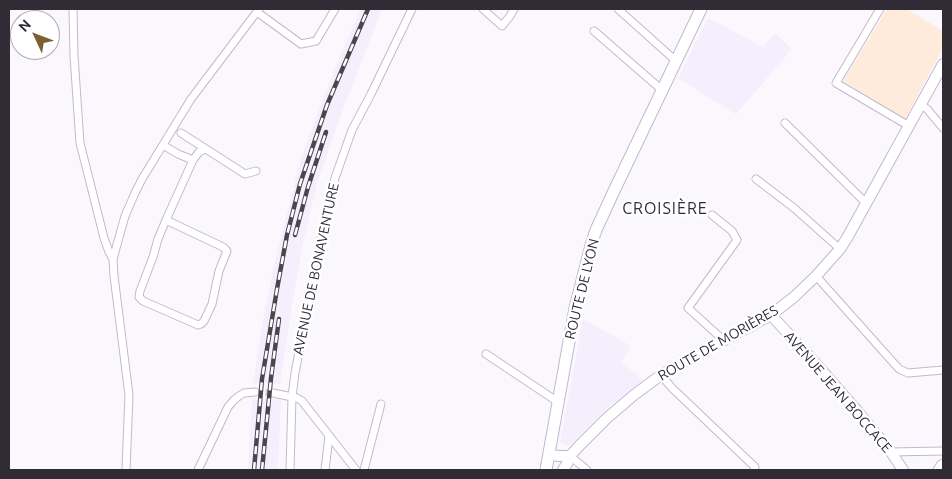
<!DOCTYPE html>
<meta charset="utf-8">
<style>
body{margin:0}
#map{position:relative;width:952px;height:479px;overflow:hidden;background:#faf8fd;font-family:Ubuntu,sans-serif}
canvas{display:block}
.frame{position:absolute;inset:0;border:10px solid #302b35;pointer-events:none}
.north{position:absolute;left:10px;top:10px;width:50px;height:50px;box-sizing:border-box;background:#fff;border:1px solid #acaaae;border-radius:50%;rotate:313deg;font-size:14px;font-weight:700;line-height:20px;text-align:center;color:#302b35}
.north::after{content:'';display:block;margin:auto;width:18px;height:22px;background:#7d5f33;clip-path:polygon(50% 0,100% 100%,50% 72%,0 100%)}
</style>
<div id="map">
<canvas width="952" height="479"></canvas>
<div class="frame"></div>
<div class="north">N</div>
</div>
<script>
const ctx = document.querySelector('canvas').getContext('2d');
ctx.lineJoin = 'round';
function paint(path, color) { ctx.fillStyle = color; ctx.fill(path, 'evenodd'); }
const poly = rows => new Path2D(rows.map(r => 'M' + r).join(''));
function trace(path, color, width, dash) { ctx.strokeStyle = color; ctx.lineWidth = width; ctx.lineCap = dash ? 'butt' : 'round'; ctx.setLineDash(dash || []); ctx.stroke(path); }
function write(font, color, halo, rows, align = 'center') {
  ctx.font = font + ' Ubuntu,sans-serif'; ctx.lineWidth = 5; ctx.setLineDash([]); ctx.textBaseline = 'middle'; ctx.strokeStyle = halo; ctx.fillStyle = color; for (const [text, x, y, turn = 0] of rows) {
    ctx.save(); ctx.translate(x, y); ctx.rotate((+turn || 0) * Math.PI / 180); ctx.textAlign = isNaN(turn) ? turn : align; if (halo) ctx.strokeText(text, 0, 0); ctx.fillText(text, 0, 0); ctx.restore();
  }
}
paint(poly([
 [361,9,382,9,344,106,317,184,301,252,290,317,280,384,253,383,264,314,277,252,302,155,336,65],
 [708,18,763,47,775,33,792,49,736,114,678,78],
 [583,319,631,346,621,362,643,380,607,408,569,446,560,443],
 [252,399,281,399,278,470,248,470]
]), '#f5eefc');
paint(poly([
 [887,9,907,9,943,31,943,48,905,119,843,81]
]), '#ffebdb');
trace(poly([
 [255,392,273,393]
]), '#d2cfd5', 7, [7, 3.5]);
const street = poly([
 [73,9,74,56,80,143,104,238,109,252,113,259,114,276,129,395,126,470],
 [483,9,502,26,510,16,514,9],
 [618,9,676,61],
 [880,9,836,83,909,126],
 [257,12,301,44,316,41,335,9],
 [594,31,662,90],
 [921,105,927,109,943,128],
 [785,123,866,203],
 [181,133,245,174,256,171],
 [163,145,178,154,193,160],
 [756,179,794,208,840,249],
 [712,215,732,231,737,240,688,308,720,337,723,341],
 [166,220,223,247,227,251,219,271,212,304,204,321,201,324,198,325,143,301,139,297,140,291,153,257,158,239,166,220,193,160,199,152,205,149],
 [113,259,125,216,135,193,142,179,191,99,259,9],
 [816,276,899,369,908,373,943,370],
 [486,354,558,402],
 [661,375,672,388,755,467,754,470],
 [273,393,297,398,302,401,356,470],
 [891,452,943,451],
 [570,456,587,470],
 [198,470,228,407,234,400,239,396,244,393,255,392],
 [290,470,292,397,295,373,320,242,335,178,352,130,371,94,412,9],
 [325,470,329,436],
 [364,470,381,404],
 [937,470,940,465,943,463]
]);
const secondary = poly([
 [771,315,818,366,859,413,891,452,903,470],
 [549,455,560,456,570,456],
 [563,470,568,462,570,456,578,447,607,418,634,395,661,375,694,356,771,315,794,297,816,276,840,249,847,238,943,64]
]);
const primary = poly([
 [546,470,575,308,591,245,596,230,613,193,701,9]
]);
trace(street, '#c4b7d2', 9);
trace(secondary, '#c4b7d2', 12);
trace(primary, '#c4b7d2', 13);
trace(street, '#fff', 7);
trace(secondary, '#fff', 10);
trace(primary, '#fff', 11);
const rail = poly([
 [295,235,308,187,326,132],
 [254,470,262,379,277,289,287,235,300,184,327,105,368,9],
 [262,470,271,378,279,319]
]);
trace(rail, '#4a454f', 4.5);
trace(rail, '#fff', 2.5, [8]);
write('14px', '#302b35', '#fff', [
 ["AVENUE DE BONAVENTURE",316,269,-78],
 ["ROUTE DE LYON",582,289,-76],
 ["ROUTE DE MORIÈRES",718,343,-30],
 ["AVENUE JEAN BOCCACE",838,392,49]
]);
ctx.letterSpacing = '1px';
write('16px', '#302b35', '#fff', [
 ["CROISIÈRE",665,209]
]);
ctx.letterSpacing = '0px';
</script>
